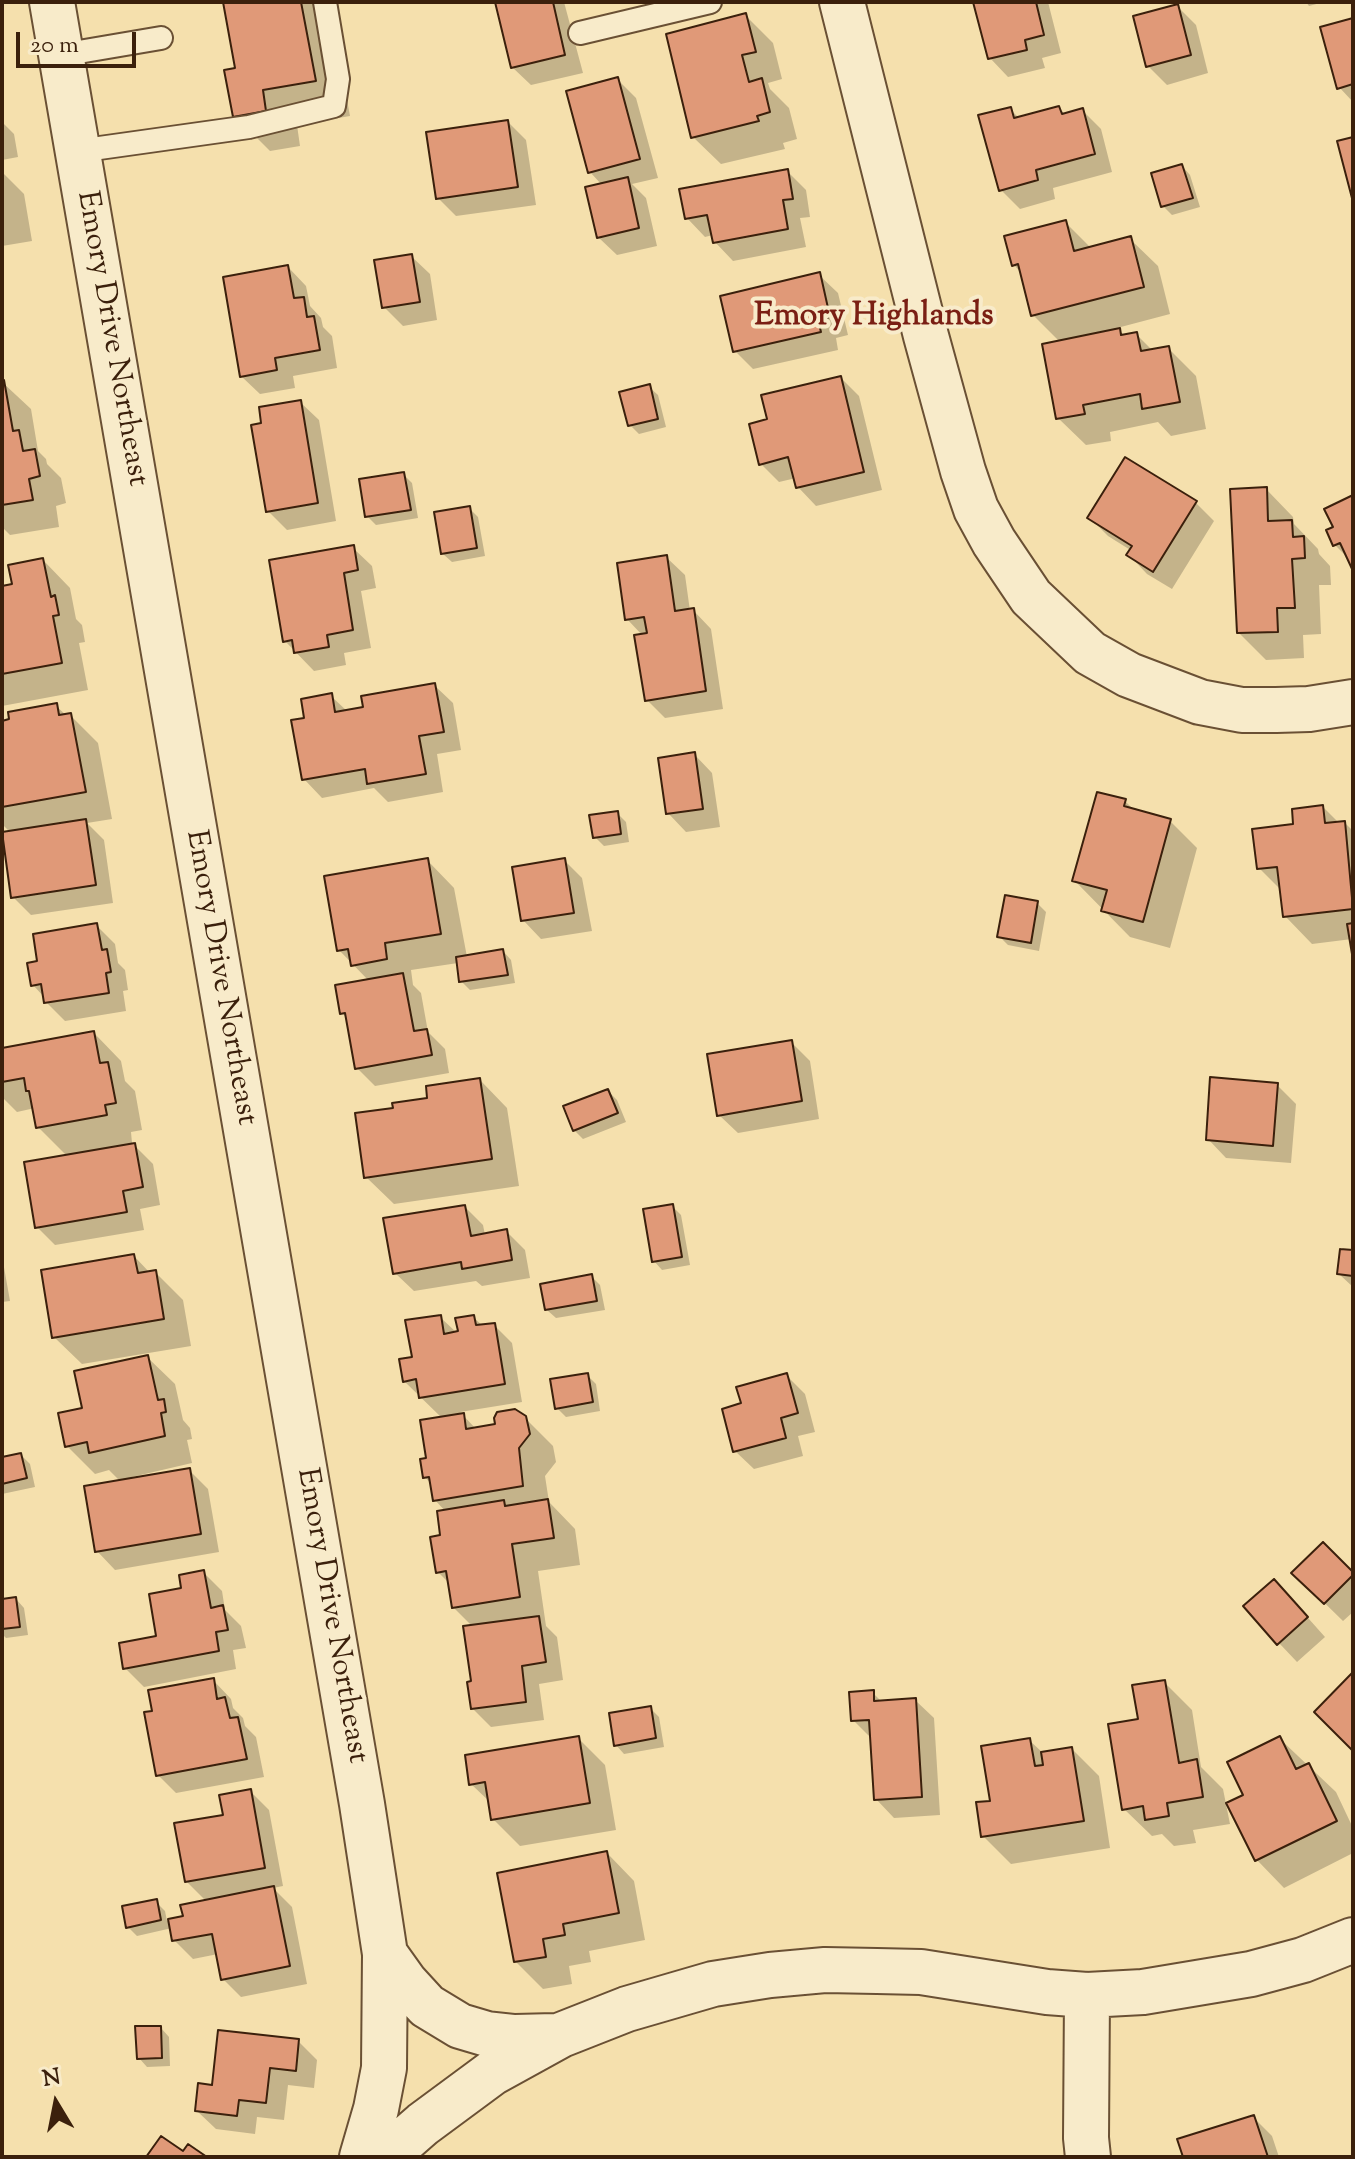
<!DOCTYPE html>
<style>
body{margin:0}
#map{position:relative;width:1355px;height:2159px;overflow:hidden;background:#f5e0ad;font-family:"Sorts Mill Goudy",serif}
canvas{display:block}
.frame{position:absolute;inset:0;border:4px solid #3b200c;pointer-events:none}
.north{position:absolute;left:16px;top:2063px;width:80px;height:80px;-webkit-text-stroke:6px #f8ebca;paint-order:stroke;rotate:350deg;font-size:22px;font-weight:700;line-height:32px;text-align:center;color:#3b200c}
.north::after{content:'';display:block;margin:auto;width:28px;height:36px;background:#3b200c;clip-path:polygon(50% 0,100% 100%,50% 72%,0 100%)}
.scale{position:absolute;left:16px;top:32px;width:120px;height:36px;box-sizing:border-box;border:4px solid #3b200c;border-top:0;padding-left:10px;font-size:24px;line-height:28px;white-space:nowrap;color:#3b200c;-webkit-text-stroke:6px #f8ebca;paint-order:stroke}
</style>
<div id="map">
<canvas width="1355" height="2159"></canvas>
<div class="frame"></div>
<div class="north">N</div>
<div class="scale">20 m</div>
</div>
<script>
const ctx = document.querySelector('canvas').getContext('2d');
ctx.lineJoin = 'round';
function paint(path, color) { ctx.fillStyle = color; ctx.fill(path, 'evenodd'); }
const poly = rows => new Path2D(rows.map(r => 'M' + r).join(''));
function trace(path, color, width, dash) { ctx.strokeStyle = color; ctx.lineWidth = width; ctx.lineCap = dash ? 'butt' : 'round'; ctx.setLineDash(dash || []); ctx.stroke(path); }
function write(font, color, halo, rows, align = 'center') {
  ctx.font = font + ' "Sorts Mill Goudy",serif'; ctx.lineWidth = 8; ctx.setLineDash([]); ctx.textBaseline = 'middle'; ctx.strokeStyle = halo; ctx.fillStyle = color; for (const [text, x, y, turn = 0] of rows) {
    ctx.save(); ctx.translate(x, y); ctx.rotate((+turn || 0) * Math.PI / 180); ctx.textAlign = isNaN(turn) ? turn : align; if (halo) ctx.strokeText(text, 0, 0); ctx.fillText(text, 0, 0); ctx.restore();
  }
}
paint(poly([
 [225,2,329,2,350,116,297,125,300,146,270,151,235,116,237,69],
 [497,2,564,2,583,73,531,85,512,67],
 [975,2,1048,2,1061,53,1042,58,1045,68,1008,77,990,58],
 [1306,2,1324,2,1309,6],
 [1177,6,1196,25,1208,73,1167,85,1148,66],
 [746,16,773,43,782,79,768,83,770,89,789,108,797,139,783,143,785,149,721,164,693,137],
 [1353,20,1353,102,1339,87],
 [617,79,636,98,658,178,632,184,646,198,657,246,617,255,598,237,602,185,590,172],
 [1059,108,1066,115,1082,110,1101,129,1112,172,1053,188,1055,199,1020,209,1001,190,1010,109,1020,119],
 [2,122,14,134,18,157,2,160],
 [508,122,526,140,536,205,456,216,438,198],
 [1182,166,1190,175,1200,207,1172,215,1163,206],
 [787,171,806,190,810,217,800,218,806,247,733,261,715,242,713,235,705,237,687,218],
 [2,172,24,194,32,241,2,246],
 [1065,222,1092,249,1130,239,1158,266,1170,314,1117,328,1125,336,1136,334,1153,351,1168,348,1196,376,1206,429,1171,436,1158,422,1110,432,1111,441,1086,445,1058,418,1060,342,1033,315,1023,275,1014,265],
 [411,256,430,274,437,320,403,326,384,307],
 [288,267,306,286,310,306,321,318,323,327,332,336,337,368,293,376,295,388,260,394,241,376],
 [819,275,838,293,848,335,836,338,838,350,753,369,735,351],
 [841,378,859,396,882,490,816,506,798,487,796,478,779,482,761,464,769,421],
 [2,382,31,409,38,451,46,459,47,464,61,478,66,503,56,506,59,527,10,535,2,527],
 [649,387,658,395,666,427,639,434,630,425],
 [300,402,319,420,336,521,287,530,268,511,263,425],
 [403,474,412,483,418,518,376,525,367,516],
 [1266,489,1293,517,1294,524,1318,549,1319,554,1330,566,1331,585,1319,585,1321,634,1303,635,1304,658,1266,660,1239,633],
 [1353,498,1353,566,1350,560,1335,545,1335,528],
 [1196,503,1214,521,1172,589,1147,574,1129,555,1132,551,1108,536,1090,518],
 [469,508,478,517,485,556,452,562,443,554],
 [353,548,372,566,376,588,361,591,371,648,344,653,346,665,314,671,285,641],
 [666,557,685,575,690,611,693,610,711,629,723,709,665,718,647,700,643,636,627,619],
 [43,560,70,588,76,619,82,625,85,642,79,643,88,690,2,706,2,588,14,586],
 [434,685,453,703,461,750,437,754,443,792,388,802,374,788,322,798,304,779,307,720,331,696,348,712,366,709],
 [56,706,67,716,70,715,98,743,112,819,87,823,104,840,113,903,31,915,13,897,11,833,2,824,2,723],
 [694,754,712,773,720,827,686,832,668,813],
 [1125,801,1135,811,1170,821,1197,848,1170,948,1130,937,1074,880],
 [1323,807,1339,823,1345,823,1353,831,1353,946,1352,939,1312,944,1285,916,1282,891,1259,868,1296,826],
 [617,813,626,822,629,842,604,846,595,837],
 [427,860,454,888,467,957,503,951,511,960,515,983,470,990,461,981,458,963,411,970,413,985,421,993,428,1032,445,1049,449,1073,375,1086,357,1068,348,1019,342,1013,369,981,339,950],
 [564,860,582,878,592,931,541,939,523,920],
 [1037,903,1046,912,1039,951,1008,945,999,936],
 [96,925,115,944,118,963,125,970,128,990,123,991,126,1011,65,1021,46,1002,45,998,33,985,39,963],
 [94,1033,121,1061,125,1081,135,1091,142,1130,131,1132,132,1143,153,1164,160,1205,140,1209,144,1230,55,1245,37,1227,68,1157,38,1127,35,1108,17,1112,2,1097,2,1050],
 [791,1042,810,1061,819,1119,738,1133,719,1115],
 [480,1080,507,1108,519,1186,394,1204,366,1177,395,1110,429,1099],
 [1277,1085,1296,1104,1291,1163,1226,1158,1208,1139],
 [608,1091,617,1100,626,1122,583,1139,574,1130],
 [672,1206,681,1215,690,1265,662,1270,654,1261],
 [465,1207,483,1225,485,1235,506,1231,525,1250,530,1278,482,1286,476,1281,414,1291,395,1273],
 [1353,1252,1353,1287,1339,1274],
 [2,1256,10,1301,2,1302],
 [134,1256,150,1273,155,1272,183,1300,191,1346,82,1364,54,1337],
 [592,1277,600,1285,605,1310,556,1318,547,1310],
 [440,1317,457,1333,473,1317,483,1326,494,1325,512,1343,522,1402,460,1412,476,1429,525,1418,553,1446,556,1462,545,1476,549,1502,575,1529,580,1565,538,1571,546,1626,557,1637,563,1680,539,1684,544,1720,491,1727,472,1708,473,1627,453,1607,450,1584,438,1572,446,1512,435,1500,432,1485,425,1477,429,1460,443,1419,404,1381,414,1359],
 [147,1357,175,1384,183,1420,190,1428,192,1439,187,1440,192,1463,132,1477,132,1480,190,1471,208,1489,219,1552,115,1570,97,1551,121,1482,109,1470,95,1474,67,1446,85,1410],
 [587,1375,596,1384,600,1411,566,1417,557,1408],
 [787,1376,805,1394,815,1432,798,1436,803,1456,754,1469,735,1451,743,1405],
 [21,1455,30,1464,35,1487,2,1494,2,1459],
 [203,1572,222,1591,225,1610,241,1626,246,1648,233,1650,236,1669,144,1687,125,1668,159,1637,184,1590],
 [1294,1573,1353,1575,1353,1612,1343,1621],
 [16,1599,24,1608,28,1635,6,1638,2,1634,2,1601],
 [1292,1600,1325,1637,1297,1662,1245,1607],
 [213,1680,231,1699,233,1708,243,1718,245,1726,256,1737,264,1777,176,1793,158,1775,154,1712],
 [1164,1682,1192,1710,1201,1767,1223,1789,1230,1824,1193,1830,1196,1843,1174,1846,1162,1834,1152,1836,1124,1809,1140,1721],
 [873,1693,882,1702,915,1700,934,1718,940,1815,894,1818,876,1799,872,1739,853,1720],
 [650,1708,659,1717,664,1747,624,1754,616,1745],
 [578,1738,605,1765,616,1830,520,1846,493,1819,491,1803,471,1784],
 [1279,1738,1336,1792,1353,1828,1353,1853,1284,1888,1257,1860,1229,1804,1246,1795],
 [1029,1740,1043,1753,1072,1749,1099,1776,1110,1848,1011,1864,983,1836,992,1802],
 [251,1792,269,1810,283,1886,273,1888,292,1907,307,1984,241,1997,223,1979,218,1954,193,1959,174,1940,172,1928,137,1936,128,1927,156,1902,165,1911,167,1921,185,1917,207,1902,186,1881],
 [607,1853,634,1881,645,1940,589,1951,591,1962,569,1966,572,1984,543,1989,515,1961],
 [161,2028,169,2037,170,2066,147,2067,139,2058],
 [298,2041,317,2060,314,2088,288,2085,284,2120,257,2117,255,2134,216,2129,197,2111,214,2087],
 [1254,2118,1272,2136,1279,2157,1185,2157]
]), '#0003');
const building = poly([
 [223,2,301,2,316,81,263,90,266,111,233,117,224,70,235,68,223,2],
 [495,2,553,2,565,55,511,68,495,2],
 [973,2,1036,2,1044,35,1025,40,1027,50,988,59,973,2],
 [1178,4,1191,55,1146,67,1133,16,1178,4],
 [746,13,756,52,742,55,749,82,762,78,770,112,757,116,759,121,691,138,666,34,746,13],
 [1353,18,1353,84,1337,89,1320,27,1353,18],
 [618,77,640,159,588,173,566,91,618,77],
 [1059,106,1062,114,1083,108,1095,154,1036,170,1038,180,999,191,978,115,1011,107,1014,118,1059,106],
 [508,120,518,187,436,199,426,132,508,120],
 [1353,137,1353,202,1337,141,1353,137],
 [1182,164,1193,198,1161,207,1151,173,1182,164],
 [788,169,793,199,783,200,788,229,713,243,707,215,685,219,679,189,788,169],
 [628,177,639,228,597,238,585,187,628,177],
 [1066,220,1074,251,1131,236,1144,287,1031,316,1018,264,1012,266,1004,236,1066,220],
 [412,254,420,302,382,308,374,260,412,254],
 [288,265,294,298,304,297,307,317,314,316,320,350,275,358,277,370,240,377,223,277,288,265],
 [820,272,830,317,818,320,821,332,733,352,720,296,820,272],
 [1120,328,1121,335,1137,332,1141,351,1169,346,1180,402,1142,409,1140,394,1083,405,1085,414,1056,419,1042,344,1120,328],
 [841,376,864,472,796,488,788,457,759,465,749,424,767,419,761,395,841,376],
 [2,380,4,380,13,431,19,430,23,451,35,449,40,476,29,479,33,500,2,505,2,380],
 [650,384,658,419,628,426,619,392,650,384],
 [301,400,318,503,266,512,251,425,261,423,259,407,301,400],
 [1125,457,1197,501,1153,572,1126,555,1132,546,1087,518,1125,457],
 [404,472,411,510,365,517,359,479,404,472],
 [1267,487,1268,521,1292,520,1293,537,1304,536,1305,558,1292,559,1295,608,1277,608,1278,632,1237,633,1230,489,1267,487],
 [1353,495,1353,571,1340,543,1333,546,1326,530,1333,527,1324,509,1353,495],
 [470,506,477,548,441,554,434,512,470,506],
 [354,545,358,570,344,573,353,630,327,635,329,647,294,653,292,640,283,642,269,560,354,545],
 [667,555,675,611,694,608,706,691,645,701,634,635,647,633,644,617,625,620,617,563,667,555],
 [43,558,51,597,55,595,59,615,53,616,62,663,2,674,2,586,12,584,8,565,43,558],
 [435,683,444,732,419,736,426,774,367,784,365,769,302,780,291,720,304,718,301,699,332,693,335,712,363,707,361,696,435,683],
 [57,703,59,715,71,713,86,792,2,807,2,721,9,719,8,712,57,703],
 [695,752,703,809,666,814,658,758,695,752],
 [1097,792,1126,799,1124,806,1171,819,1143,922,1101,911,1107,890,1072,881,1097,792],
 [1323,805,1325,823,1345,821,1353,909,1283,917,1277,867,1257,869,1252,829,1293,824,1292,809,1323,805],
 [618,811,621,834,593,838,589,815,618,811],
 [86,819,96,885,11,898,2,832,86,819],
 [428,858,441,934,385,943,387,959,351,966,348,949,337,951,324,876,428,858],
 [565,858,574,913,521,921,512,867,565,858],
 [1005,895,1038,901,1031,943,997,937,1005,895],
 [97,923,102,950,107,949,111,972,106,973,109,993,44,1003,41,984,31,986,27,963,37,961,33,934,97,923],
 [1353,923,1353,953,1352,954,1347,924,1353,923],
 [503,949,508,975,459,982,456,957,503,949],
 [403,973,414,1031,427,1029,432,1055,355,1069,345,1013,340,1014,335,985,403,973],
 [94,1031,100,1063,108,1062,116,1103,105,1105,107,1115,36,1128,29,1091,26,1091,24,1078,2,1082,2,1048,94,1031],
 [792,1040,802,1101,717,1116,707,1054,792,1040],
 [1210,1077,1278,1083,1273,1146,1206,1140,1210,1077],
 [480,1078,492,1159,364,1178,355,1113,393,1108,392,1103,427,1098,426,1086,480,1078],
 [608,1089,618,1113,573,1131,563,1106,608,1089],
 [135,1143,143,1187,123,1191,127,1212,35,1228,24,1162,135,1143],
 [673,1204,682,1257,652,1262,643,1209,673,1204],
 [465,1205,471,1236,507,1229,512,1260,462,1269,461,1262,393,1274,383,1218,465,1205],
 [1340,1249,1353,1250,1353,1276,1337,1274,1340,1249],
 [134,1254,138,1273,156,1270,164,1319,52,1338,41,1270,134,1254],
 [592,1274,597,1301,545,1310,540,1284,592,1274],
 [441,1315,444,1334,458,1331,455,1318,474,1315,476,1325,495,1323,505,1384,419,1398,416,1379,403,1382,399,1359,412,1357,405,1320,441,1315],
 [148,1355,158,1400,164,1399,166,1412,161,1413,165,1436,89,1453,87,1442,65,1447,58,1413,82,1408,74,1371,148,1355],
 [588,1373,593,1402,555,1409,550,1379,588,1373],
 [787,1373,798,1413,781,1418,786,1438,733,1452,722,1409,741,1403,736,1387,787,1373],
 [515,1409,526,1416,530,1434,519,1448,523,1486,433,1501,429,1477,423,1478,420,1459,426,1458,420,1420,464,1413,466,1429,495,1424,494,1418,497,1412,515,1409],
 [21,1453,27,1478,2,1484,2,1457,21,1453],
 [190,1468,201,1534,95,1552,84,1486,190,1468],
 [548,1499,554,1538,512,1544,520,1597,452,1608,446,1571,436,1573,430,1537,440,1535,437,1511,504,1500,505,1506,548,1499],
 [1323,1542,1353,1572,1353,1575,1324,1604,1291,1573,1323,1542],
 [204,1570,211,1608,223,1605,228,1630,216,1632,219,1651,123,1669,119,1643,156,1636,149,1594,181,1588,179,1575,204,1570],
 [1274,1579,1308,1617,1277,1645,1243,1606,1274,1579],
 [16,1597,20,1627,2,1629,2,1599,16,1597],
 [539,1616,546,1662,522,1666,526,1702,471,1709,467,1682,471,1681,463,1626,539,1616],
 [1353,1672,1353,1751,1314,1712,1353,1672],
 [214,1678,217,1699,225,1697,230,1718,238,1717,247,1759,156,1776,144,1712,152,1711,148,1690,214,1678],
 [1165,1680,1179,1763,1197,1759,1203,1797,1167,1803,1169,1816,1145,1820,1143,1806,1122,1810,1108,1724,1138,1719,1132,1685,1165,1680],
 [874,1690,874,1701,916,1698,922,1797,874,1800,869,1720,851,1721,849,1692,874,1690],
 [651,1706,656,1738,614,1746,609,1713,651,1706],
 [579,1736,590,1803,491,1820,485,1782,469,1785,465,1755,579,1736],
 [1280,1736,1296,1769,1309,1763,1337,1821,1255,1861,1226,1803,1243,1795,1227,1762,1280,1736],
 [1030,1738,1035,1766,1043,1765,1041,1752,1072,1747,1084,1821,981,1837,976,1802,990,1801,981,1746,1030,1738],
 [251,1789,265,1868,185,1882,174,1823,223,1815,219,1795,251,1789],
 [607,1851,619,1913,563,1924,565,1935,543,1939,546,1957,514,1962,497,1873,607,1851],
 [274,1886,290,1966,221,1980,212,1934,172,1941,168,1919,183,1916,180,1905,274,1886],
 [157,1899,161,1920,126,1928,122,1906,157,1899],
 [135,2026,161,2026,162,2058,137,2059,135,2026],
 [218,2030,299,2039,296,2071,270,2068,266,2103,239,2100,237,2116,195,2111,198,2083,212,2085,218,2030],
 [1254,2115,1268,2157,1183,2157,1177,2139,1254,2115],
 [161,2136,183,2151,188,2144,207,2157,146,2157,161,2136]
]);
paint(building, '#e09978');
trace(building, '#3b200c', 2);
const lane = poly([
 [580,33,710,2],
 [61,55,161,38],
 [78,151,249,127,334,106,338,79,325,2]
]);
const street = poly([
 [52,2,362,1804,385,1954,384,2068,376,2109,362,2157],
 [842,2,926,336,963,471,976,509,994,542,1031,597,1090,653,1129,675,1200,702,1242,710,1276,710,1309,709,1353,702],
 [385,1954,405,1982,427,2006,460,2026,487,2034,515,2037,555,2036],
 [1087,1995,1086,2138,1088,2157],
 [385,2157,423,2124,492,2073,561,2035,627,2009,713,1984,770,1975,825,1970,877,1971,921,1972,1047,1992,1087,1995,1143,1992,1251,1974,1303,1960,1353,1940]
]);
trace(lane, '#6a5034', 26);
trace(street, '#6a5034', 48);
trace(lane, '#f8ebca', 22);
trace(street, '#f8ebca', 44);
write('30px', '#3b200c', '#f8ebca', [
 ["Emory Drive Northeast",110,339,80],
 ["Emory Drive Northeast",219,978,80],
 ["Emory Drive Northeast",330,1616,80]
]);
write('bold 32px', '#7a1f14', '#f8ebca', [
 ["Emory Highlands",874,319]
]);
</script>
